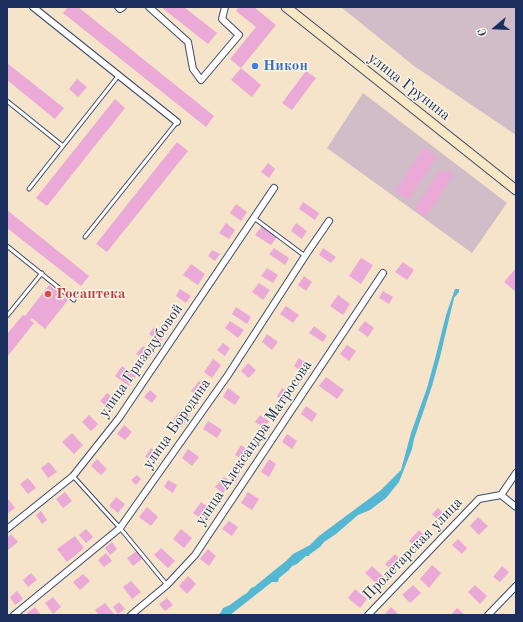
<!DOCTYPE html>
<meta charset="utf-8">
<style>
body{margin:0}
#map{position:relative;width:523px;height:622px;overflow:hidden;background:#f5e4c9;font-family:"Old Standard TT",serif}
canvas{display:block}
.frame{position:absolute;inset:0;border:8px solid #1b2f5e;pointer-events:none}
.north{position:absolute;left:475px;top:8px;width:40px;height:40px;-webkit-text-stroke:3px #fcf5e5;paint-order:stroke;rotate:251deg;font-size:11px;font-weight:700;line-height:16px;text-align:center;color:#1b2f5e}
.north::after{content:'';display:block;margin:auto;width:14px;height:18px;background:#1b2f5e;clip-path:polygon(50% 0,100% 100%,50% 72%,0 100%)}
</style>
<div id="map">
<canvas width="523" height="622"></canvas>
<div class="frame"></div>
<div class="north">С</div>
</div>
<script>
const ctx = document.querySelector('canvas').getContext('2d');
ctx.lineJoin = 'round';
function paint(path, color) { ctx.fillStyle = color; ctx.fill(path, 'evenodd'); }
const poly = rows => new Path2D(rows.map(r => 'M' + r).join(''));
function trace(path, color, width, dash) { ctx.strokeStyle = color; ctx.lineWidth = width; ctx.lineCap = dash ? 'butt' : 'round'; ctx.setLineDash(dash || []); ctx.stroke(path); }
function write(font, color, halo, rows, align = 'center') {
  ctx.font = font + ' "Old Standard TT",serif'; ctx.lineWidth = 3; ctx.setLineDash([]); ctx.textBaseline = 'middle'; ctx.strokeStyle = halo; ctx.fillStyle = color; for (const [text, x, y, turn = 0] of rows) {
    ctx.save(); ctx.translate(x, y); ctx.rotate((+turn || 0) * Math.PI / 180); ctx.textAlign = isNaN(turn) ? turn : align; if (halo) ctx.strokeText(text, 0, 0); ctx.fillText(text, 0, 0); ctx.restore();
  }
}
paint(poly([
 [341,7,516,7,516,135,414,66],
 [363,93,507,203,472,253,327,148]
]), '#d1bdc8');
paint(poly([
 [455,289,459,289,459,292,454,298,440,357,432,386,414,439,412,449,399,482,386,498,370,510,358,515,336,534,324,542,320,547,310,554,309,556,306,556,297,564,292,566,289,570,279,578,278,582,272,582,230,615,218,615,221,612,223,608,230,605,242,596,247,593,251,588,254,587,281,565,286,561,293,554,310,545,319,536,381,490,401,470,411,433,427,388,435,359,446,315]
]), '#54b7d3');
paint(poly([
 [68,7,78,7,214,116,206,127,63,13],
 [161,7,184,7,217,33,208,44],
 [239,7,254,7,276,25,241,68,261,85,252,97,231,80,241,68,230,59,256,27,236,11],
 [7,63,64,108,55,119,7,80],
 [306,71,316,78,292,110,282,103],
 [77,79,87,87,78,97,69,89],
 [115,99,125,108,47,206,36,198],
 [177,142,188,151,107,252,96,244],
 [424,148,437,157,408,200,395,191],
 [268,163,275,169,269,178,261,172],
 [440,170,446,174,449,171,454,174,426,217,414,209],
 [303,202,319,213,315,220,299,209],
 [236,204,247,212,241,221,230,213],
 [7,210,89,276,81,286,7,228],
 [226,223,235,230,229,239,219,233],
 [296,223,307,231,302,239,291,231],
 [262,226,277,237,271,245,255,235],
 [274,248,289,258,285,265,269,254],
 [323,248,336,257,331,263,319,255],
 [212,250,220,254,215,261,208,256],
 [361,258,373,265,361,284,349,276],
 [403,262,414,270,407,280,395,272],
 [191,264,205,274,198,285,183,275],
 [267,268,278,275,273,283,261,276],
 [516,268,516,292,504,282],
 [304,276,312,282,306,291,298,285],
 [259,283,270,290,263,300,252,292],
 [49,285,68,300,45,329,32,318,30,320,34,323,7,357,7,334,23,315,25,316],
 [180,289,191,296,186,303,176,296],
 [383,291,393,297,389,304,379,298],
 [338,295,350,304,343,315,330,306],
 [286,306,299,315,293,323,280,314],
 [236,307,251,317,247,324,232,314],
 [230,321,244,330,238,338,225,328],
 [365,321,374,328,368,337,358,330],
 [155,326,166,334,160,342,149,334],
 [314,326,327,336,323,342,309,333],
 [267,334,278,342,272,350,262,342],
 [223,343,230,348,225,356,217,350],
 [347,345,356,351,349,361,340,354],
 [143,346,153,354,146,362,136,354],
 [299,358,309,365,303,373,294,366],
 [213,359,221,365,212,378,204,372],
 [248,363,256,370,249,378,241,371],
 [122,366,136,376,129,386,115,376],
 [326,377,344,390,337,399,319,386],
 [199,381,207,387,199,397,191,391],
 [228,388,240,397,235,405,223,397],
 [282,388,290,394,285,402,277,396],
 [150,390,157,396,152,403,144,397],
 [107,393,117,402,110,410,100,401],
 [306,406,317,414,312,422,301,414],
 [180,411,189,417,182,427,173,420],
 [89,415,98,424,91,431,82,422],
 [260,415,269,421,264,428,255,422],
 [208,421,222,430,217,438,203,429],
 [124,425,132,432,125,440,117,434],
 [72,433,83,445,74,454,62,442],
 [287,434,297,441,292,449,282,442],
 [241,445,251,452,245,461,235,455],
 [151,448,161,455,154,464,145,457],
 [188,449,199,457,192,466,182,458],
 [97,459,107,469,101,475,91,466],
 [269,459,276,464,269,477,261,472],
 [49,462,57,472,48,478,41,468],
 [232,471,239,476,235,482,228,476],
 [137,475,141,479,136,485,131,480],
 [224,477,232,483,223,493,215,487],
 [28,478,36,488,28,494,20,484],
 [168,480,177,485,173,493,164,487],
 [65,492,72,501,63,508,56,499],
 [248,492,259,499,252,510,241,503],
 [116,497,125,504,118,513,109,506],
 [9,500,15,508,7,514,7,501],
 [201,502,211,509,204,521,193,513],
 [147,507,158,517,151,526,139,517],
 [438,508,444,514,438,520,432,514],
 [41,511,47,520,42,524,36,515],
 [478,517,488,526,479,535,470,526],
 [229,521,238,527,232,536,222,529],
 [86,529,93,537,86,543,79,535],
 [181,529,192,538,184,548,173,539],
 [419,530,426,537,416,547,409,541],
 [11,534,18,542,8,550,7,548,7,538],
 [75,536,84,548,67,562,57,549],
 [458,539,467,548,462,554,452,545],
 [112,542,117,549,110,555,105,548],
 [161,548,175,561,168,568,154,555],
 [208,549,216,556,209,566,200,559],
 [137,551,142,559,133,566,127,558],
 [106,553,112,561,104,567,98,560],
 [395,554,403,562,393,572,385,564],
 [432,565,441,573,429,588,420,579],
 [372,566,386,579,379,586,365,573],
 [502,566,509,572,500,582,493,577],
 [31,573,37,580,28,587,23,580],
 [83,574,90,581,80,590,73,582],
 [188,576,196,584,187,594,179,586],
 [131,581,141,592,132,599,123,587],
 [413,585,421,593,410,603,402,595],
 [475,585,487,596,480,604,468,592],
 [355,589,367,599,360,608,348,598],
 [17,591,23,599,15,605,10,597],
 [53,597,61,607,53,614,45,603],
 [167,598,173,605,165,611,159,604],
 [119,602,125,609,118,614,113,607],
 [105,603,115,615,99,615,95,610],
 [35,607,40,614,39,615,29,615,27,613],
 [391,607,399,615,384,615],
 [457,608,465,615,451,615]
]), '#eaa9d6');
const lane = poly([
 [7,101,63,146],
 [29,189,119,75],
 [254,218,305,256],
 [85,237,177,122],
 [7,246,74,300],
 [7,316,42,273],
 [73,476,120,528,167,585]
]);
const street = poly([
 [33,7,177,122],
 [118,7,120,9,123,7],
 [149,7,188,42,193,69,201,80,239,35,222,19,225,7],
 [501,495,516,473],
 [501,495,516,507],
 [7,529,73,476,119,418,274,188],
 [14,615,120,528,228,375,305,256,329,221],
 [131,615,167,585,195,555,383,273],
 [368,615,479,499,501,495],
 [488,615,516,586]
]);
const secondary = poly([
 [286,7,516,190]
]);
trace(lane, '#3c4a6e', 5);
trace(street, '#3c4a6e', 8);
trace(secondary, '#3c4a6e', 11);
trace(lane, '#fff', 3);
trace(street, '#fff', 6);
trace(secondary, '#f8e8c3', 9);
for (const [x, y, r, color] of [
 [255,66,4,"#3f7fe0"],
 [48,294,4,"#e0444e"]
]) { const dot = new Path2D(); dot.arc(x, y, r, 0, 2 * Math.PI); ctx.fillStyle = color; ctx.fill(dot); trace(dot, '#fcf5e5', 1.5); }
write('bold 15px', '#366cbe', '#fcf5e5', [
 ["Никон",263,66]
], 'left');
write('15px', '#1b2f5e', '#fcf5e5', [
 ["улица Грунина",409,87,38],
 ["улица Гризодубовой",141,361,-55],
 ["улица Бородина",177,424,-55],
 ["улица Александра Матросова",254,443,-56],
 ["Пролетарская улица",413,549,-46]
]);
write('bold 15px', '#be3a42', '#fcf5e5', [
 ["Госаптека",56,294]
], 'left');
</script>
